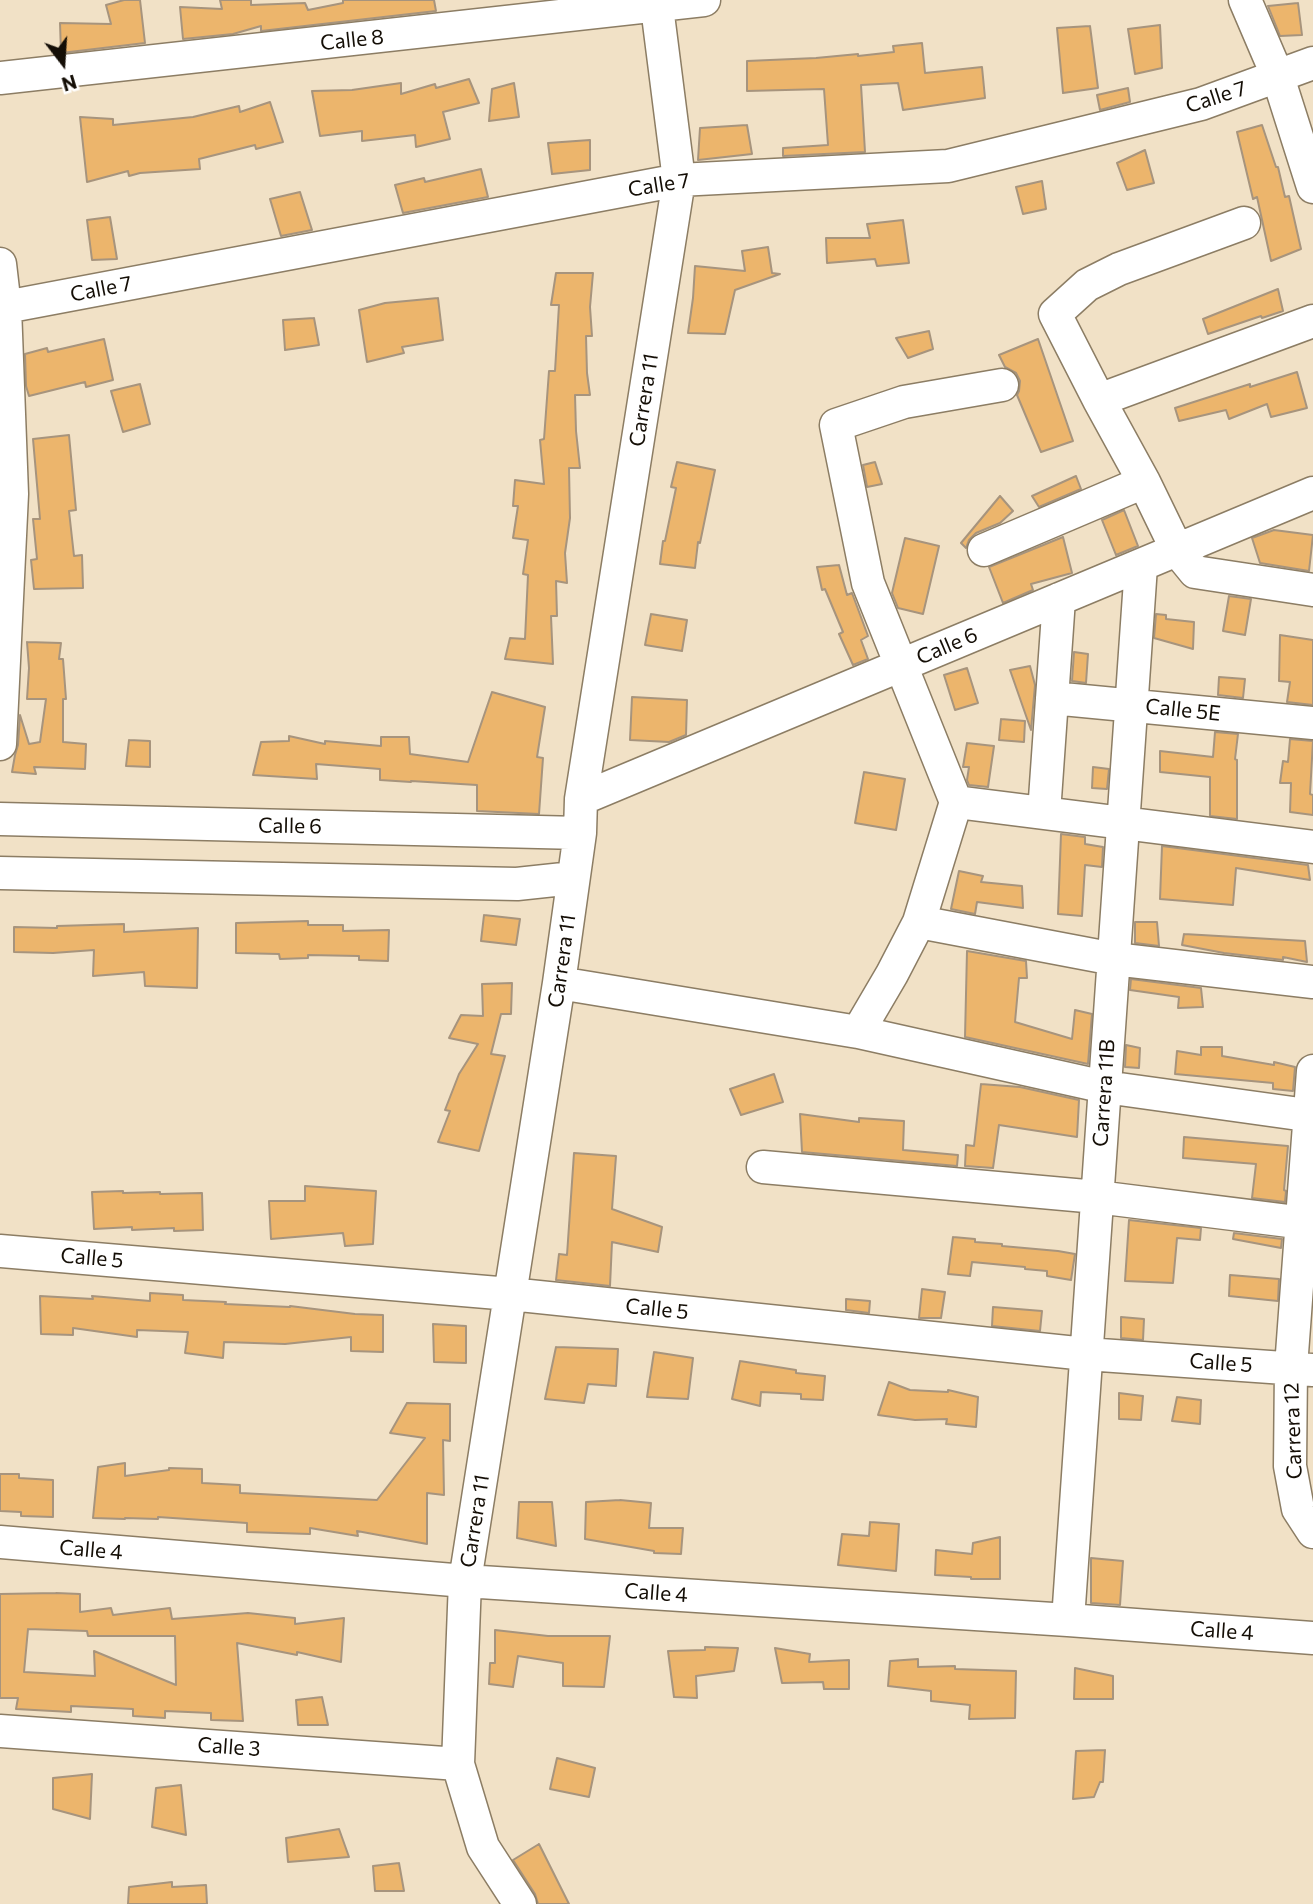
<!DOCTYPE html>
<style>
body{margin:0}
#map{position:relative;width:1313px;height:1904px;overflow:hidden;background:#f1e1c6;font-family:Commissioner,sans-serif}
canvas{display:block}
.north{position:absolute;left:28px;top:28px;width:70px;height:70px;-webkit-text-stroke:5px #fff;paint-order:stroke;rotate:163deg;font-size:19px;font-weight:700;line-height:28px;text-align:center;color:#140e06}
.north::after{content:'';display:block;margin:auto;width:24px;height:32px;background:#140e06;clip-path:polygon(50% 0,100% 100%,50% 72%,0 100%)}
</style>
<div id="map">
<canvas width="1313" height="1904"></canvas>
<div class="north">N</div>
</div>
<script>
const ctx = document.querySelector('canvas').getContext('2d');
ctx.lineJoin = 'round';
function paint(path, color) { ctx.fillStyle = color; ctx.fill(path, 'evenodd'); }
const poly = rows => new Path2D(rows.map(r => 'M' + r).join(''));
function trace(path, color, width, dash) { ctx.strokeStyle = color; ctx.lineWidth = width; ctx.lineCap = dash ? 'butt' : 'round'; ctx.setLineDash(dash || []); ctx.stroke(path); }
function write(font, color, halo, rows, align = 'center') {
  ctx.font = font + ' Commissioner,sans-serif'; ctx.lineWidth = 6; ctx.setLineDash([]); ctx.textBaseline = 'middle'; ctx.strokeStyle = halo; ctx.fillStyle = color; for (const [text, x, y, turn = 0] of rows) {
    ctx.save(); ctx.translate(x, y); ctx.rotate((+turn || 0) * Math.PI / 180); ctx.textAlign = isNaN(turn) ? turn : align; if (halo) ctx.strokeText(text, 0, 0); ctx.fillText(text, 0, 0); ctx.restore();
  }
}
const building = poly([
 [124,0,140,0,145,43,61,53,60,23,111,24,106,5,124,0],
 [220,0,251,0,251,5,305,3,308,10,343,3,343,0,434,0,436,11,261,31,261,26,233,34,183,39,180,7,222,9,220,0],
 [1298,3,1302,35,1280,36,1268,6,1298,3],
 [1160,25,1162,68,1135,74,1128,29,1160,25],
 [1090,26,1098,88,1063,93,1057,28,1090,26],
 [922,43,925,73,982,67,985,98,903,110,898,83,861,85,865,152,783,156,783,148,828,145,824,89,747,91,747,61,816,58,858,54,858,56,894,52,893,46,922,43],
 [469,79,479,103,443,112,450,139,416,147,415,135,362,141,362,131,320,136,312,91,352,90,401,83,401,94,435,84,436,88,469,79],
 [514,83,519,117,489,121,492,89,514,83],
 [1128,88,1130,102,1100,110,1097,95,1128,88],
 [270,102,283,142,256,149,255,145,199,159,200,169,140,173,129,176,128,171,87,182,80,117,113,119,113,125,193,117,239,106,240,112,270,102],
 [747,125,752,154,698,160,700,128,747,125],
 [1262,125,1276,167,1278,167,1285,197,1289,196,1301,249,1271,261,1257,197,1253,199,1237,132,1262,125],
 [590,140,590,170,552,174,548,143,590,140],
 [1145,150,1154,183,1127,190,1117,163,1145,150],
 [481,169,488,197,403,213,395,185,424,178,425,182,481,169],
 [1042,181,1046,209,1023,214,1016,187,1042,181],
 [300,192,312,230,281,236,270,199,300,192],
 [110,217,117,259,92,260,87,220,110,217],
 [903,220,909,263,877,266,875,259,827,263,826,238,870,238,867,224,903,220],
 [768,247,772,273,780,274,735,290,725,334,688,333,693,298,695,266,745,271,742,251,768,247],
 [556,273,593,273,590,307,592,336,586,336,587,373,590,395,575,395,576,431,580,468,569,468,570,518,565,553,567,583,556,581,557,616,551,616,553,664,505,659,510,638,525,639,528,575,523,574,528,540,513,538,518,506,513,506,515,480,544,484,540,440,544,439,549,371,555,371,559,305,551,305,556,273],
 [1278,289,1283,311,1262,318,1261,316,1208,334,1203,319,1278,289],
 [438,298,443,340,402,347,404,353,367,362,359,310,385,303,438,298],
 [314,318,319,345,285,350,283,320,314,318],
 [929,331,933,349,908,358,896,338,929,331],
 [104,339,113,380,86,387,85,382,29,396,26,386,25,354,47,348,48,352,104,339],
 [1038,339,1073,441,1041,452,1017,395,1019,391,1020,381,1016,373,1005,367,999,355,1038,339],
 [1297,372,1307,408,1271,417,1267,404,1229,419,1226,410,1179,421,1175,408,1250,384,1250,387,1297,372],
 [140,384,150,424,123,432,111,391,140,384],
 [69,435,76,510,69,511,74,556,82,555,83,588,34,589,31,560,37,559,33,519,40,519,33,439,69,435],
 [677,462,715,470,700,543,698,542,695,568,660,564,663,541,665,541,676,488,671,487,677,462],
 [875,462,882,484,867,487,863,465,875,462],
 [1076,476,1081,489,1039,507,1032,496,1076,476],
 [1000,496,1013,511,1000,523,976,533,969,540,966,548,961,543,1000,496],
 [1124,510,1138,546,1116,555,1102,520,1124,510],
 [1274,530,1313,535,1309,571,1260,563,1252,538,1274,530],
 [1063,537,1072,573,1031,584,1033,590,1003,603,989,567,1063,537],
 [905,538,939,546,923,614,898,608,892,593,905,538],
 [839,565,847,595,852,593,868,636,861,640,868,659,853,665,839,634,843,632,825,589,822,590,817,567,839,565],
 [1229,596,1251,599,1245,635,1223,631,1229,596],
 [651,614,687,620,682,651,645,645,651,614],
 [1156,614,1166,615,1166,619,1194,622,1193,649,1154,638,1156,614],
 [1280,635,1313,640,1313,705,1287,702,1290,682,1279,681,1280,635],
 [27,642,61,643,59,659,63,659,66,699,63,699,63,742,86,744,85,769,34,767,36,774,12,772,15,755,18,745,20,715,29,744,40,742,46,699,27,699,29,668,27,642],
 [1074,652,1088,654,1086,683,1072,681,1074,652],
 [1030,666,1035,685,1031,730,1010,670,1030,666],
 [967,668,978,703,955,710,944,675,967,668],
 [1219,677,1245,679,1243,698,1218,695,1219,677],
 [492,692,545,707,537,757,543,758,539,814,477,811,477,785,411,781,411,782,380,780,380,769,316,764,317,779,253,775,261,742,289,741,289,736,325,744,325,741,381,746,381,737,409,737,410,754,468,762,492,692],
 [632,697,687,700,686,735,669,742,630,740,632,697],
 [1001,719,1025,721,1024,742,999,740,1001,719],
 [1215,732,1238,734,1235,759,1237,760,1237,819,1210,816,1210,777,1160,772,1160,751,1213,757,1215,732],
 [1290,739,1313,741,1310,794,1313,795,1313,815,1290,812,1291,783,1280,783,1283,761,1288,762,1290,739],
 [129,740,150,741,150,767,126,766,129,740],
 [967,743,994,746,988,787,969,785,967,780,969,767,963,767,967,743],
 [1093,767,1109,769,1107,789,1092,788,1093,767],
 [864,772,905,779,896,830,855,823,864,772],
 [1061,834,1085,837,1085,844,1103,847,1102,867,1085,865,1082,916,1058,914,1061,834],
 [1162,846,1308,865,1310,880,1236,868,1233,905,1160,899,1162,846],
 [959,871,983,876,981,882,1022,886,1023,908,977,902,975,914,951,909,959,871],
 [484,915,520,919,516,945,481,941,484,915],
 [308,921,308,925,343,925,343,931,389,930,388,961,359,960,359,956,308,955,308,958,280,959,279,954,236,953,236,923,308,921],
 [1135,922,1157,922,1159,946,1135,943,1135,922],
 [124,924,124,932,198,928,197,988,145,986,144,972,93,976,94,950,53,953,14,952,14,927,57,928,57,926,124,924],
 [1184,934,1305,941,1307,962,1283,957,1283,960,1224,953,1182,945,1184,934],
 [967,951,1026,961,1027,978,1019,978,1015,1022,1072,1039,1075,1010,1092,1014,1088,1064,965,1037,967,951],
 [1131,979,1201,988,1203,1007,1178,1008,1179,997,1130,990,1131,979],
 [512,983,511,1014,501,1014,491,1054,505,1056,479,1151,438,1142,450,1111,445,1110,459,1074,478,1044,449,1038,461,1015,483,1016,482,984,512,983],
 [1126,1045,1140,1048,1139,1068,1125,1067,1126,1045],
 [1201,1047,1222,1047,1222,1056,1274,1065,1274,1062,1295,1067,1293,1091,1273,1089,1273,1083,1175,1074,1177,1051,1201,1055,1201,1047],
 [774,1074,783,1102,741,1115,730,1089,774,1074],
 [981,1084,1020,1087,1079,1100,1077,1137,999,1125,993,1168,965,1166,966,1145,974,1146,981,1084],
 [800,1114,859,1122,859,1118,904,1121,903,1150,958,1155,957,1166,802,1152,800,1114],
 [1184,1137,1288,1146,1284,1190,1286,1191,1285,1202,1252,1198,1256,1164,1183,1158,1184,1137],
 [574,1153,616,1156,612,1209,662,1227,658,1252,612,1242,610,1286,556,1280,559,1254,567,1255,574,1153],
 [305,1186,376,1191,373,1244,345,1246,343,1233,271,1239,269,1201,305,1201,305,1186],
 [123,1191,123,1193,160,1192,160,1194,202,1193,203,1230,174,1231,174,1228,132,1230,132,1227,94,1229,92,1192,123,1191],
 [1129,1220,1201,1228,1200,1240,1177,1238,1173,1283,1125,1281,1129,1220],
 [1234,1233,1282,1239,1281,1248,1233,1239,1234,1233],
 [953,1237,975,1239,975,1242,1002,1244,1002,1246,1058,1251,1075,1254,1071,1280,1047,1276,1047,1271,1025,1269,1025,1267,972,1262,970,1276,948,1274,953,1237],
 [1230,1275,1279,1279,1278,1301,1229,1296,1230,1275],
 [922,1289,945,1292,941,1318,919,1318,922,1289],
 [150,1293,183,1295,183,1300,226,1302,225,1304,290,1307,290,1306,355,1314,383,1315,383,1352,351,1351,351,1337,285,1344,224,1342,223,1358,185,1353,188,1332,137,1330,137,1337,73,1328,73,1335,41,1334,40,1296,93,1299,92,1296,150,1301,150,1293],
 [846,1299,870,1301,869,1313,846,1310,846,1299],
 [993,1307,1042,1311,1040,1331,992,1326,993,1307],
 [1121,1317,1144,1319,1143,1340,1121,1338,1121,1317],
 [433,1324,466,1326,466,1363,434,1362,433,1324],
 [556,1347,618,1349,616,1386,588,1384,584,1403,545,1399,556,1347],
 [654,1352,693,1358,688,1399,647,1397,654,1352],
 [740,1361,796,1370,796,1373,825,1376,823,1400,801,1399,801,1394,761,1392,760,1406,732,1399,740,1361],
 [889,1382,910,1390,948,1392,948,1390,978,1397,976,1427,946,1424,947,1419,915,1420,878,1415,889,1382],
 [1119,1393,1143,1396,1141,1420,1119,1419,1119,1393],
 [1177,1397,1201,1400,1200,1424,1172,1421,1177,1397],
 [407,1403,450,1404,450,1441,443,1440,444,1495,427,1493,427,1544,357,1531,358,1536,310,1528,310,1534,247,1532,247,1523,158,1517,158,1519,125,1518,125,1519,93,1518,98,1467,125,1463,125,1476,169,1470,169,1468,202,1469,202,1483,240,1485,240,1493,377,1500,425,1438,390,1433,407,1403],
 [0,1474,19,1474,19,1478,53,1480,53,1517,21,1516,21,1512,0,1511,0,1474],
 [620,1500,651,1503,649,1528,683,1528,681,1554,654,1553,654,1551,585,1539,586,1502,620,1500],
 [519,1502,552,1502,556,1546,517,1538,519,1502],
 [870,1522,899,1524,896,1571,838,1565,842,1534,869,1536,870,1522],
 [1000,1537,1000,1579,971,1579,971,1577,935,1575,936,1550,972,1554,973,1543,1000,1537],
 [1091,1558,1123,1561,1120,1605,1091,1603,1091,1558],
 [56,1593,80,1594,80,1612,111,1608,113,1615,170,1608,172,1619,248,1613,295,1618,295,1624,344,1618,341,1662,297,1652,297,1655,237,1643,243,1721,211,1720,211,1713,165,1711,165,1718,133,1716,133,1709,71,1706,71,1712,16,1709,18,1698,0,1698,0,1594,56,1593],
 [28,1629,87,1631,88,1636,175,1636,176,1685,94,1651,95,1676,24,1672,28,1629],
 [495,1630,548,1636,610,1636,604,1687,563,1686,563,1663,518,1656,513,1687,489,1684,490,1663,495,1663,495,1630],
 [705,1647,738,1648,734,1671,696,1676,697,1698,674,1697,668,1651,705,1650,705,1647],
 [775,1648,810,1654,809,1662,849,1660,849,1689,824,1689,823,1682,782,1683,775,1648],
 [918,1659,918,1667,955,1666,955,1669,1016,1671,1015,1718,969,1719,970,1705,931,1701,931,1691,888,1686,890,1661,918,1659],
 [1075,1668,1113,1676,1113,1699,1074,1699,1075,1668],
 [322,1697,328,1725,298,1725,296,1700,322,1697],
 [1105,1750,1103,1782,1100,1782,1094,1797,1073,1799,1076,1751,1105,1750],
 [557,1758,595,1768,589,1797,550,1789,557,1758],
 [92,1774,90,1819,53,1809,53,1778,92,1774],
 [181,1785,186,1835,152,1827,156,1788,181,1785],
 [339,1829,349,1857,288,1862,286,1838,339,1829],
 [539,1844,569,1904,538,1904,535,1894,513,1860,539,1844],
 [399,1863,404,1891,375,1891,373,1866,399,1863],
 [172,1882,172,1887,206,1885,207,1904,128,1904,129,1887,172,1882]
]);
paint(building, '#ecb56c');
trace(building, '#a7947d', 2);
const minor = poly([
 [1245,0,1278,77,1313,187],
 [0,78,704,0],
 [1244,223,1119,269,1087,285,1055,314,1099,400,1144,482,1177,550,1195,572,1313,590],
 [0,264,5,307,12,494,0,744],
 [0,308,679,180,948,166,1201,104,1313,63],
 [1099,400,1313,321],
 [984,550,1144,482],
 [1052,698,1313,723],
 [581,799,1313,493],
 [956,802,1313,847],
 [1044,813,1059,599],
 [0,819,580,833],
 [0,873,517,884,573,878],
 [919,922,1114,959,1313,982],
 [559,983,858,1032,1105,1087,1313,1116],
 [858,1032,892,974,919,922,956,802,868,583,836,425,904,402,1002,385],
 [1313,1071,1291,1367,1290,1466,1298,1509,1313,1532],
 [763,1167,1097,1197,1313,1224],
 [0,1251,510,1294,1086,1354,1313,1370],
 [0,1542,465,1581,1068,1620,1313,1638],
 [1068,1620,1141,566],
 [0,1731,458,1764],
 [520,1904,483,1847,458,1764,465,1581,559,983,580,833,581,799,679,180,657,7,654,0]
]);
trace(minor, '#8c7d64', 35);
trace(minor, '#fff', 32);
write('21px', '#140e06', '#fff', [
 ["Calle 8",352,40,-6],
 ["Calle 7",1216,97,-18],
 ["Calle 7",659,185,-9],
 ["Calle 7",101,289,-11],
 ["Carrera 11",644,400,-81],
 ["Calle 6",947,646,-23],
 ["Calle 5E",1183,710,6],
 ["Calle 6",290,826,1],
 ["Carrera 11",562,961,-82],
 ["Carrera 11B",1104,1093,-86],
 ["Calle 5",92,1258,5],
 ["Calle 5",657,1309,6],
 ["Calle 5",1221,1363,4],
 ["Carrera 12",1293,1431,-92],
 ["Carrera 11",475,1521,-81],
 ["Calle 4",91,1550,5],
 ["Calle 4",656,1593,4],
 ["Calle 4",1222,1631,4],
 ["Calle 3",229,1747,4]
]);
</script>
